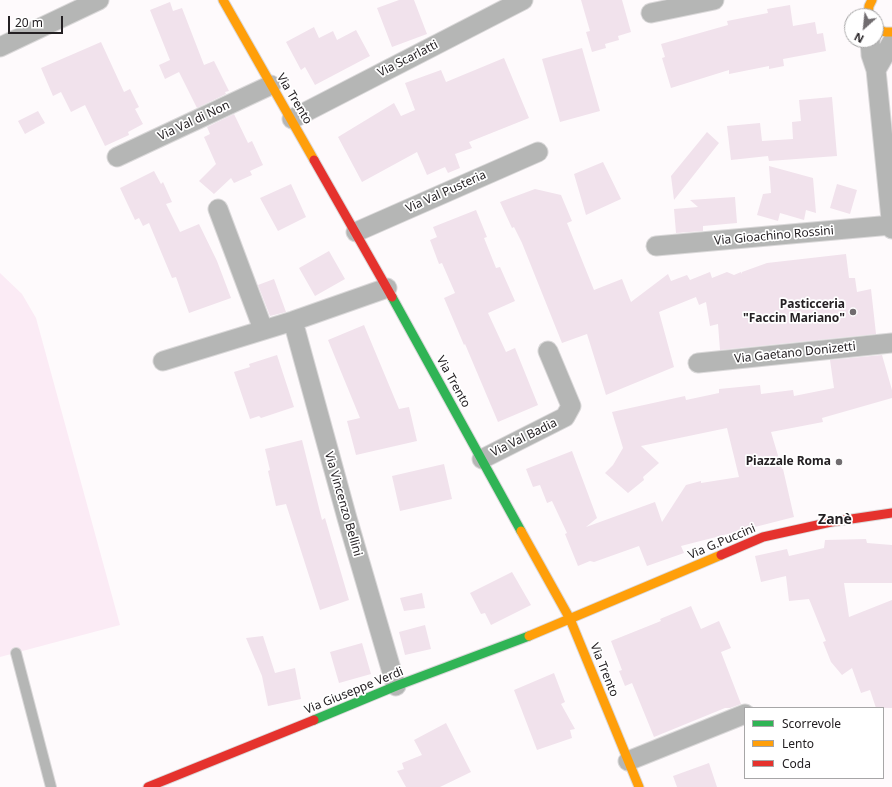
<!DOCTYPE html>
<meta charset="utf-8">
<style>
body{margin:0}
#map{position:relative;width:892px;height:787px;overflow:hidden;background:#fefafc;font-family:"Noto Sans",sans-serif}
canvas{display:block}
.legend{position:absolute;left:744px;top:707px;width:140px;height:72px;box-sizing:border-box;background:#fff;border:1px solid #a7a6a7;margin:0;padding:5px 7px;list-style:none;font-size:12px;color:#242023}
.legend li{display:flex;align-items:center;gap:8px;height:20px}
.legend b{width:20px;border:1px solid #a7a6a7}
.north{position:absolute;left:844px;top:8px;width:40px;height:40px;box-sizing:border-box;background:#fff;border:1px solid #a7a6a7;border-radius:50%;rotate:207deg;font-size:11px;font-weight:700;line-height:16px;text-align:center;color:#242023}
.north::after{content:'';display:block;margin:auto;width:14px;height:18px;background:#706c6f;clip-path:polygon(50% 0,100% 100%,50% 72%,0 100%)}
.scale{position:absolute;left:8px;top:16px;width:55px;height:18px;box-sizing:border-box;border:2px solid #242023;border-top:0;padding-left:5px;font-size:12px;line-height:14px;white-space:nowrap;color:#242023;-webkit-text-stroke:3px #fff;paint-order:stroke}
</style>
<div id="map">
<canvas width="892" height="787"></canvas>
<ul class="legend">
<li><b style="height:5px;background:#30b455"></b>Scorrevole</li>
<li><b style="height:5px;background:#ff9f0a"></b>Lento</li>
<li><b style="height:5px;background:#e5322d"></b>Coda</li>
</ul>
<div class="north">N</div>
<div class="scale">20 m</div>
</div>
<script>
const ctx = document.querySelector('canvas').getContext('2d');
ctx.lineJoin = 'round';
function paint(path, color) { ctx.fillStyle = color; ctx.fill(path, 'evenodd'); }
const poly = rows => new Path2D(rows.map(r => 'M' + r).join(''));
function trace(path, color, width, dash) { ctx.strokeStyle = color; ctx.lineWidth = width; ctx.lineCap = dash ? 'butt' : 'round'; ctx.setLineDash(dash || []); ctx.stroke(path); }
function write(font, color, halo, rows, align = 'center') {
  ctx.font = font + ' "Noto Sans",sans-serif'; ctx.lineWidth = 3.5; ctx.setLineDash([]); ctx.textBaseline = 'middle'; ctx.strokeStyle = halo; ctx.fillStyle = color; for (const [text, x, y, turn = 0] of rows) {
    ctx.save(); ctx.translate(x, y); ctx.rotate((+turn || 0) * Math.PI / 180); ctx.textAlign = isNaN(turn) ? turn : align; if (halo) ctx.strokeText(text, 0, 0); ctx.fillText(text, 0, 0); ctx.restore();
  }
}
paint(poly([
 [0,273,22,294,36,318,120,625,0,657]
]), '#fbebf5');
paint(poly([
 [399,0,414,0,427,34,392,47,377,8],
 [581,0,622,0,631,32,618,36,619,40,605,44,606,48,592,52,586,32,590,31],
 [170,2,173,11,182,8,204,65,214,61,229,91,225,92,226,94,197,108,179,72,165,79,159,65,170,60,150,10],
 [790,5,793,26,815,22,817,34,823,33,826,51,783,59,784,66,769,69,769,66,729,74,729,70,671,88,662,58,665,57,661,44,728,25,727,21,768,13,767,9],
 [314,27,319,38,333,31,337,40,356,30,370,56,315,85,305,67,301,70,286,42],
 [101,42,124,92,130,89,139,107,135,109,143,124,128,132,129,135,105,146,85,105,71,112,61,92,53,96,41,68],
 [582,48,600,111,560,122,542,59],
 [504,58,529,118,469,142,472,148,455,154,460,168,448,173,445,167,427,175,417,152,362,182,338,137,394,103,401,116,415,110,405,83,441,70,446,82],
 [832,97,837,156,769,161,768,156,731,160,727,126,760,123,762,141,793,139,792,122,801,121,799,100],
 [38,111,45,123,25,134,18,121],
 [234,114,248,143,252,141,263,165,250,171,252,175,234,183,231,178,214,194,199,181,216,164,204,137,210,134,207,127],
 [707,132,719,143,674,200,671,176],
 [603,162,621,199,586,215,574,174],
 [769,166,813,178,816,213,806,210,804,220,780,213,778,221,757,215,763,194,771,193],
 [154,171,161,184,163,182,172,202,166,204,180,232,199,224,217,261,231,298,189,313,176,277,172,278,149,223,143,226,139,218,135,220,120,188],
 [291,184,306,217,278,231,260,198],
 [837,184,857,190,850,214,830,208],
 [535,189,561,195,572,221,567,223,594,290,622,279,631,302,668,274,671,281,687,275,690,280,710,272,712,278,727,272,734,275,741,272,741,274,742,272,767,263,846,254,849,278,855,278,857,292,871,289,876,334,720,350,718,324,710,326,706,302,699,305,696,297,659,312,674,367,606,395,587,334,562,343,522,243,514,227,512,228,500,202],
 [735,197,737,223,703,226,703,231,676,233,674,209,698,207,690,200],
 [476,210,487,237,484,238,496,268,500,267,515,301,488,313,506,352,515,348,538,405,498,422,465,344,464,345,444,298,455,293,442,263,439,264,430,240,437,237,433,227],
 [329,251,345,279,315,296,299,268],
 [274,279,286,312,270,316,258,285],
 [364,325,399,409,409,407,417,441,356,455,347,421,360,418,328,340],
 [277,355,294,407,261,418,259,416,250,419,234,372,250,367,249,364],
 [882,355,892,390,892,398,822,418,823,422,771,432,782,469,783,469,794,517,681,546,684,553,647,566,639,546,594,562,590,561,578,566,565,534,567,533,552,501,547,503,540,485,533,487,526,469,572,451,597,518,586,527,655,502,662,522,686,485,701,481,701,483,739,477,727,428,641,446,659,463,643,477,644,480,628,493,605,473,613,465,623,448,612,412,685,396,686,400,719,393,719,389,760,385,761,394,793,390,794,396,834,388,830,360],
 [302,440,322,520,325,518,349,600,320,610,286,504,276,506,268,471,270,470,265,449],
 [444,464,452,499,400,511,392,476],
 [866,539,867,543,892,545,892,583,844,583,849,617,892,600,892,708,876,708,870,690,861,693,852,668,842,675,831,662,823,642,826,641,809,599,789,601,786,576,761,582,755,556,787,549,789,556,824,548,825,540],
 [512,572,531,605,491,625,485,613,481,614,470,593],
 [422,593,425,608,404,611,400,598],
 [691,606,701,629,719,621,731,648,721,652,741,704,730,708,725,708,654,737,632,683,625,686,619,671,622,670,611,641,661,621,660,619],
 [425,625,431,649,405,655,399,632],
 [263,636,275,673,295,668,301,699,268,706,262,676,246,638],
 [362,643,371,674,339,683,330,652],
 [554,673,565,702,561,704,575,729,570,730,572,738,537,750,514,690],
 [446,723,471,772,440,787,406,787,397,771,404,769,402,763,422,755,414,740],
 [709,763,717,787,677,787,673,776]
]), '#f1e2ec');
const lane = poly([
 [16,653,51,787]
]);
const street = poly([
 [651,13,714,0],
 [870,40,871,55,876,70,892,229],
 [0,47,99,0],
 [876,70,892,42],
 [292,119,523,0],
 [117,157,271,85],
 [218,209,263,329],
 [356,232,538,152],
 [656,246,892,225],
 [293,321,347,518,396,686],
 [163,361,293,321,387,288],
 [698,363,892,343],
 [482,459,565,417,571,406,548,351],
 [628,761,745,714]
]);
const fast = poly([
 [392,297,521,531],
 [314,720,396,686,529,636]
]);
const slow = poly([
 [223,0,314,160],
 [868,16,869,6,872,0],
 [876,28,885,32,892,32],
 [521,531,570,619,639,787],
 [529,636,721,555]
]);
const jam = poly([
 [314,160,392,297],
 [721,555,763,537,831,522,892,513],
 [148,787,314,720]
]);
trace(lane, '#dad8d9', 12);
trace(street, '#dad8d9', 21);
trace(fast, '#dad8d9', 11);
trace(slow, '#dad8d9', 11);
trace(jam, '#dad8d9', 11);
trace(lane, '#b5b6b5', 10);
trace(street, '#b5b6b5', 19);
trace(fast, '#30b455', 9);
trace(slow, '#ff9f0a', 9);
trace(jam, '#e5322d', 9);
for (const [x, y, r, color] of [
 [853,312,4,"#706c6f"],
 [839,462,4,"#706c6f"]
]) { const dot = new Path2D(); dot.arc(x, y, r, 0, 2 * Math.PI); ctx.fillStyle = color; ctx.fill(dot); trace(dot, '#fff', 1.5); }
write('12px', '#242023', '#fff', [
 ["Via Scarlatti",408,59,-27],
 ["Via Trento",294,99,59],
 ["Via Val di Non",194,121,-25],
 ["Via Val Pusteria",446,192,-24],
 ["Via Gioachino Rossini",774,236,-5],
 ["Via Gaetano Donizetti",795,353,-6],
 ["Via Trento",453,382,61],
 ["Via Val Badia",524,438,-26],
 ["Via Vincenzo Bellini",343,504,74],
 ["Via G.Puccini",722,542,-23],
 ["Via Trento",604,670,68],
 ["Via Giuseppe Verdi",354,691,-22]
]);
write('bold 12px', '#242023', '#fff', [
 ["Pasticceria",845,305],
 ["\"Faccin Mariano\"",845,319],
 ["Piazzale Roma",831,462]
], 'right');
write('bold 14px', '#242023', '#fff', [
 ["Zanè",835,520]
]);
</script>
